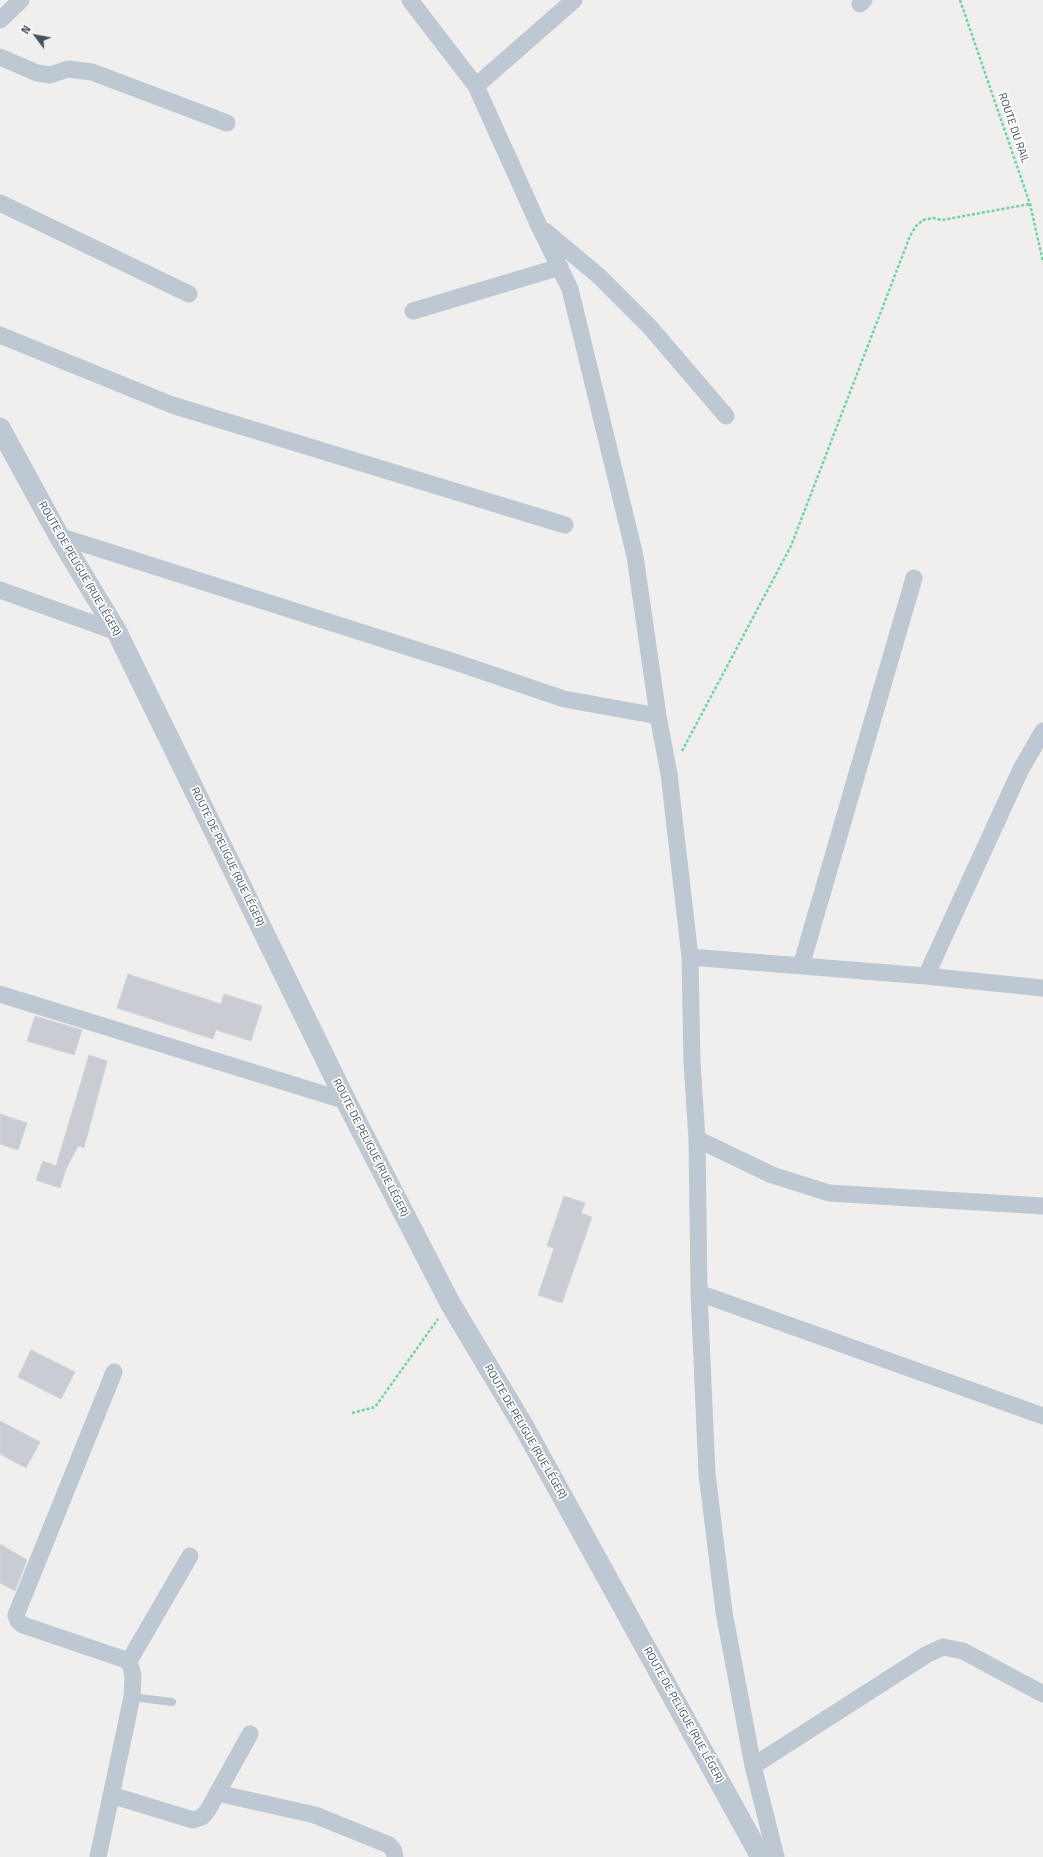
<!DOCTYPE html>
<meta charset="utf-8">
<style>
body{margin:0}
#map{position:relative;width:1043px;height:1857px;overflow:hidden;background:#f1eeee;font-family:"Titillium Web",sans-serif}
canvas{display:block}
.north{position:absolute;left:16px;top:16px;width:40px;height:40px;-webkit-text-stroke:3px #fff;paint-order:stroke;rotate:302deg;font-size:11px;font-weight:700;line-height:16px;text-align:center;color:#44515d}
.north::after{content:'';display:block;margin:auto;width:14px;height:18px;background:#44515d;clip-path:polygon(50% 0,100% 100%,50% 72%,0 100%)}
</style>
<div id="map">
<canvas width="1043" height="1857"></canvas>
<div class="north">N</div>
</div>
<script>
const ctx = document.querySelector('canvas').getContext('2d');
ctx.lineJoin = 'round';
function paint(path, color) { ctx.fillStyle = color; ctx.fill(path, 'evenodd'); }
const poly = rows => new Path2D(rows.map(r => 'M' + r).join(''));
function trace(path, color, width, dash) { ctx.strokeStyle = color; ctx.lineWidth = width; ctx.lineCap = dash ? 'butt' : 'round'; ctx.setLineDash(dash || []); ctx.stroke(path); }
function write(font, color, halo, rows, align = 'center') {
  ctx.font = font + ' "Titillium Web",sans-serif'; ctx.lineWidth = 3.5; ctx.setLineDash([]); ctx.textBaseline = 'middle'; ctx.strokeStyle = halo; ctx.fillStyle = color; for (const [text, x, y, turn = 0] of rows) {
    ctx.save(); ctx.translate(x, y); ctx.rotate((+turn || 0) * Math.PI / 180); ctx.textAlign = isNaN(turn) ? turn : align; if (halo) ctx.strokeText(text, 0, 0); ctx.fillText(text, 0, 0); ctx.restore();
  }
}
const building = poly([
 [128,974,221,1004,224,994,262,1006,251,1041,216,1030,213,1039,117,1008,128,974],
 [35,1016,82,1030,74,1055,27,1041,35,1016],
 [89,1055,107,1061,84,1148,78,1146,66,1169,60,1188,36,1180,43,1161,56,1166,89,1055],
 [0,1114,27,1123,18,1150,0,1144,0,1114],
 [564,1196,585,1203,581,1213,592,1217,562,1303,538,1295,554,1248,547,1246,564,1196],
 [31,1350,75,1372,61,1399,18,1377,31,1350],
 [0,1421,40,1442,26,1468,0,1454,0,1421],
 [0,1544,27,1560,15,1591,0,1583,0,1544]
]);
paint(building, '#c9cdd3');
trace(building, '#d1d4da', 1);
trace(poly([
 [960,0,1030,204,1043,262],
 [682,751,791,546,910,236,916,226,923,220,933,218,942,220,1030,204],
 [352,1413,375,1407,438,1319]
]), '#6dd4a2', 2.5, [3, 2]);
trace(poly([
 [132,1697,172,1702]
]), '#bdc8d2', 8);
trace(poly([
 [410,0,476,86,539,226,570,289,635,556,658,716,669,774,690,957,692,1063,697,1139,699,1293,707,1474,724,1612,753,1766,776,1857],
 [860,4,864,0],
 [0,20,21,0],
 [0,57,37,73,50,75,68,69,92,72,227,123],
 [476,86,574,0],
 [0,203,189,294],
 [545,231,600,277,649,326,726,416],
 [413,311,560,267],
 [0,335,172,405,565,525],
 [59,536,461,664,564,699,658,716],
 [0,590,117,632],
 [690,957,926,976,1043,988],
 [801,966,914,578],
 [926,976,1021,769,1043,731],
 [0,994,346,1101],
 [697,1139,772,1175,829,1193,1043,1206],
 [699,1293,1043,1416],
 [129,1661,190,1556],
 [753,1766,926,1655,943,1647,963,1651,1043,1694],
 [217,1793,315,1815,389,1845,394,1851,395,1857],
 [111,1795,193,1820,202,1817,208,1810,250,1734],
 [98,1857,132,1697,133,1675,129,1661,23,1625,18,1621,16,1615,114,1372]
]), '#bdc8d2', 17);
trace(poly([
 [0,428,59,536,117,632,346,1101,450,1303,524,1427,761,1857]
]), '#bdc8d2', 21);
write('11px', '#44515d', '#fff', [
 ["ROUTE DU RAIL",1013,128,71],
 ["ROUTE DE PELIGUE (RUE LÉGER)",79,569,60],
 ["ROUTE DE PELIGUE (RUE LÉGER)",227,857,64],
 ["ROUTE DE PELIGUE (RUE LÉGER)",370,1148,63],
 ["ROUTE DE PELIGUE (RUE LÉGER)",525,1432,60],
 ["ROUTE DE PELIGUE (RUE LÉGER)",683,1715,61]
]);
</script>
